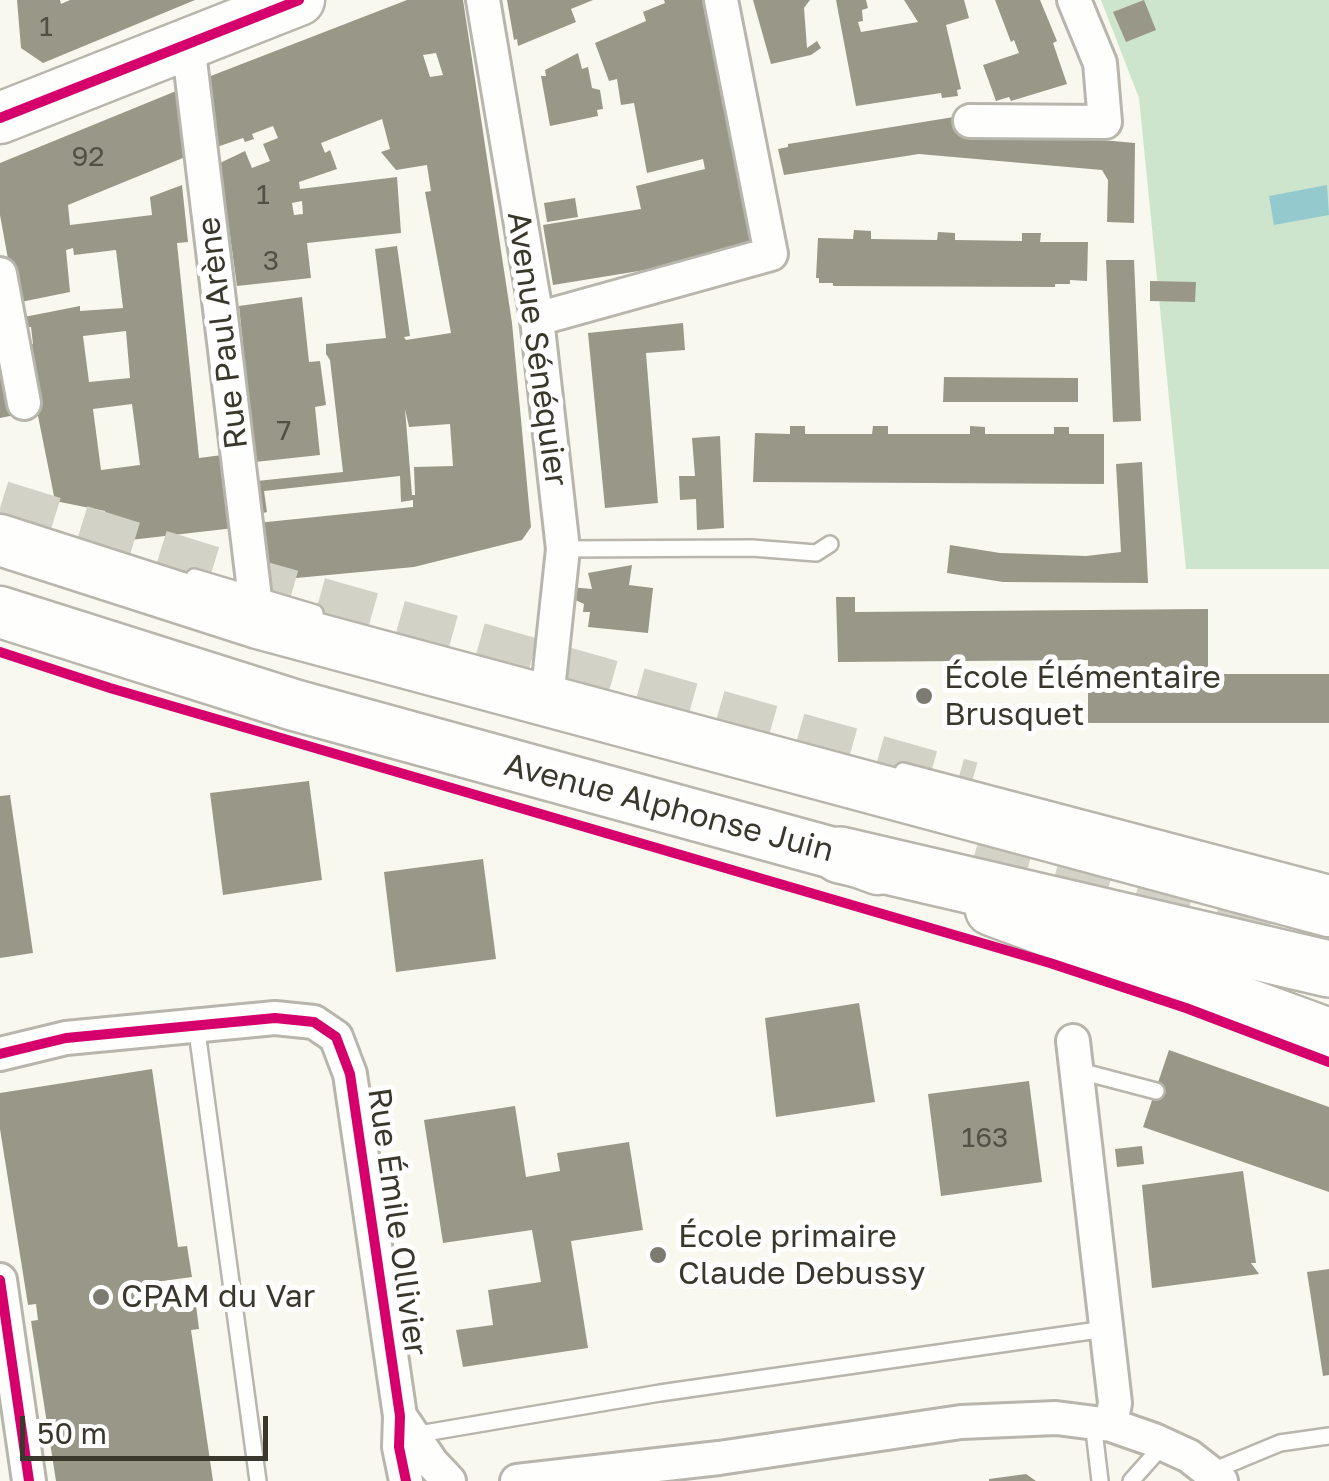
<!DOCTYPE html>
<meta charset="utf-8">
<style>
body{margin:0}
#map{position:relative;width:1329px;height:1481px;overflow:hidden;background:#f9f8ee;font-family:"Golos Text",sans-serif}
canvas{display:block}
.scale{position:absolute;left:20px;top:1416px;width:248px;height:45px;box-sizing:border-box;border:5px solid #3a382d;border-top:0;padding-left:12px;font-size:30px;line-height:35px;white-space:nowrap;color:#3a382d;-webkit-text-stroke:8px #fff;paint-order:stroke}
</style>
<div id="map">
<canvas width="1329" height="1481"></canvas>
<div class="scale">50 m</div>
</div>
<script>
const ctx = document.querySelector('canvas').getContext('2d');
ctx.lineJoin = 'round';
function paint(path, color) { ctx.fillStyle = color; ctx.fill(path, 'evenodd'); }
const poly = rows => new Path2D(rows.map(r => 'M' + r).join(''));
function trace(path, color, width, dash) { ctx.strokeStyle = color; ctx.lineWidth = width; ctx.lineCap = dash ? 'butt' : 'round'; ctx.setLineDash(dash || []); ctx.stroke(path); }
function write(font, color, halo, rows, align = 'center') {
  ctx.font = font + ' "Golos Text",sans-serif'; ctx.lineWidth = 10; ctx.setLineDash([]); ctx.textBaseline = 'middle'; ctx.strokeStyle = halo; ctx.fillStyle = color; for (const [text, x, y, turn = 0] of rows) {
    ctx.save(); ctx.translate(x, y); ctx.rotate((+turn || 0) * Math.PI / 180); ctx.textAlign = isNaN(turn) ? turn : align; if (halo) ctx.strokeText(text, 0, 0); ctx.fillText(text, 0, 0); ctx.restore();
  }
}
paint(poly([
 [1101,0,1329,0,1329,569,1186,569,1139,98]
]), '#cde5cc');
paint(poly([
 [1327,185,1329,215,1274,225,1269,196]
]), '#94cace');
paint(poly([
 [17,0,60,0,61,4,70,0,195,0,43,63,21,48],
 [407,0,463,0,512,323,531,527,522,540,414,567,264,581,257,523,413,507,413,500,401,502,400,476,264,491,267,512,256,515,257,481,343,472,330,360,326,354,326,344,386,338,375,249,397,246,410,336,404,337,406,340,451,333,425,192,431,191,427,165,396,170,381,152,390,149,382,119,321,143,325,153,330,150,337,169,299,182,300,189,397,177,401,233,307,243,311,278,237,286,220,163,245,151,252,168,270,161,263,144,278,138,273,126,252,134,254,139,245,142,243,138,214,148,203,79],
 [436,53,443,75,430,77,423,55],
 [302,201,303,214,294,215,292,203],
 [405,409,409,427,450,424,453,466,414,467,415,495,412,495],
 [507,0,593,0,571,9,576,22,518,46,517,39,514,40],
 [664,0,710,0,767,241,645,270,553,285,543,225,641,209,636,186,705,169,703,159,647,173,634,103,621,105,617,79,609,81,595,43,646,21,643,12,665,3],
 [753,0,810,0,804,8,807,48,817,41,821,48,811,55,771,64],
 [836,0,866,0,868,8,862,10,863,21,858,22,861,32,918,22,904,0,964,0,969,18,946,25,961,89,957,90,958,96,942,98,941,93,856,106],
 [995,0,1040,0,1057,41,1053,43,1067,84,1011,101,1009,97,996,101,983,65,1019,53,1014,40,1011,42],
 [1144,0,1156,30,1126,42,1113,12],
 [578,53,582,69,588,67,592,88,600,90,603,109,597,110,598,116,550,126,541,76,546,76,545,70],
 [181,89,195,153,68,205,70,225,152,215,150,197,182,185,188,242,177,243,199,458,230,454,234,528,113,542,105,511,55,501,24,346,33,344,31,327,21,328,19,318,80,306,80,311,123,308,116,250,74,255,73,248,66,250,70,292,16,303,0,215,0,163],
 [126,331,130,378,89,382,83,336],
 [132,404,140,465,101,470,93,409],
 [966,115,966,128,1135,143,1134,223,1107,222,1108,180,1102,170,919,154,784,175,778,149,788,147,788,144],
 [575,198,578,217,547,222,544,203],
 [854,230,871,231,871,239,937,240,938,232,955,233,955,240,1022,241,1022,233,1041,233,1040,242,1088,242,1087,281,1070,280,1070,284,1055,284,1055,287,833,286,833,283,819,283,819,278,816,278,818,238,853,239],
 [1106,260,1134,260,1141,421,1113,422],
 [1150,281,1196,282,1195,302,1150,301],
 [302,297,309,362,320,361,326,405,315,407,320,455,255,462,239,306],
 [683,323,685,350,646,353,658,503,605,508,588,333],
 [0,343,15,415,0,418],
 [944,377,1078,378,1078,402,943,402],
 [790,426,805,426,805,434,872,434,873,426,888,426,888,434,970,434,970,426,985,427,985,434,1054,434,1054,427,1069,427,1069,434,1104,434,1104,484,753,482,755,433,790,434],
 [720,436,724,528,697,530,696,499,680,500,679,476,695,476,692,438],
 [1142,462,1148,583,1003,582,947,573,950,545,1000,553,1086,556,1121,552,1116,464],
 [632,565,629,585,653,588,648,633,588,627,590,612,583,612,584,604,569,597,570,587,592,589,588,573],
 [836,597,855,597,855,612,1208,609,1208,674,1329,674,1329,723,1088,723,1088,660,838,662],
 [309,781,322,880,223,895,210,793],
 [10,795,33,953,0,958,0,796],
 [483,859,496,959,396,972,384,872],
 [859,1003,875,1102,776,1117,765,1018],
 [1169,1050,1329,1107,1329,1192,1143,1127],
 [152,1069,178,1247,187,1246,192,1277,148,1283,151,1303,195,1297,199,1329,191,1330,213,1481,56,1481,31,1321,38,1320,36,1304,28,1305,0,1129,0,1093],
 [1029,1081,1042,1182,941,1196,928,1094],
 [515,1106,526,1177,560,1171,557,1153,629,1142,643,1230,571,1241,588,1348,463,1367,456,1330,493,1325,488,1290,541,1282,532,1230,443,1243,424,1120],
 [1142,1146,1144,1164,1117,1167,1115,1149],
 [1243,1171,1256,1263,1251,1263,1259,1274,1152,1288,1142,1185],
 [1329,1269,1329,1375,1323,1376,1307,1272],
 [1026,1474,1036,1481,989,1481,989,1479]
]), '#999787');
trace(poly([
 [0,508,251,586,970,789],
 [978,842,1329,940]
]), '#d3d2c7', 55, [55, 28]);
const lane = poly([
 [563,549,752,548,816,553,830,544],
 [194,577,315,613],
 [903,771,1329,883],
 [196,1024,258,1481],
 [1076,1070,1156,1091],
 [1093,1422,1100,1481],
 [413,1435,660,1393,1105,1329],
 [1210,1472,1280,1443,1329,1436],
 [1131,1481,1164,1444]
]);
const street = poly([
 [483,0,537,319,563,549,547,699],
 [188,44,258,623],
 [970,121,1105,122,1100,63,1074,0],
 [0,274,24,403],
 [537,319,771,254,721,0],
 [1073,1041,1115,1403,1111,1425],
 [0,1054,66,1038,275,1018,314,1022,336,1037,350,1074,400,1416,399,1447,406,1481],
 [0,1280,29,1481],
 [400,1416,432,1463,449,1481],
 [517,1481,719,1458,961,1422,1056,1418,1111,1425,1154,1440,1189,1456,1221,1481]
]);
const primary = poly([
 [0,118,299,0],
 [0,540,258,623,1329,911],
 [0,612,294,705,840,855,878,869],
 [991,910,1329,1034]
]);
const highway = poly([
 [840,855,1329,969]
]);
trace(lane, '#b7b5ac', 20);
trace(street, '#b7b5ac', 38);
trace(primary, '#b7b5ac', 55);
trace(highway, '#b7b5ac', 60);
trace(lane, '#fefefc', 15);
trace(street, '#fefefc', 32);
trace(primary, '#fefefc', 50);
trace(highway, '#fefefc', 55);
trace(poly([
 [0,118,299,0],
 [0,652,110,688,1050,963,1186,1008,1329,1062],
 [0,1054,66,1038,275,1018,314,1022,336,1037,350,1074,400,1416,399,1447,406,1481],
 [0,1280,29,1481]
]), '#d6006c', 10);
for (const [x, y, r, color] of [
 [924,696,10,"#7d7b71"],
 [658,1255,10,"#7d7b71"],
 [101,1297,10,"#7d7b71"]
]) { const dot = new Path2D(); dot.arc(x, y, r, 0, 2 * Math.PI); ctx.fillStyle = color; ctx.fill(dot); trace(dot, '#fff', 4); }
write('28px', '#525044', null, [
 ["1",46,27],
 ["92",88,157],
 ["1",263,195],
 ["3",271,261],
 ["7",284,431],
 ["163",985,1138]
]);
write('32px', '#3a382d', '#fff', [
 ["Rue Paul Arène",223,333,-97],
 ["Avenue Sénéquier",537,349,82],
 ["Avenue Alphonse Juin",669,808,15],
 ["Rue Émile Ollivier",397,1222,82]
]);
write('32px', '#3a382d', '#fff', [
 ["École Élémentaire",944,678],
 ["Brusquet",944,715],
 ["École primaire",678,1237],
 ["Claude Debussy",678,1274],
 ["CPAM du Var",121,1297]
], 'left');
</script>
